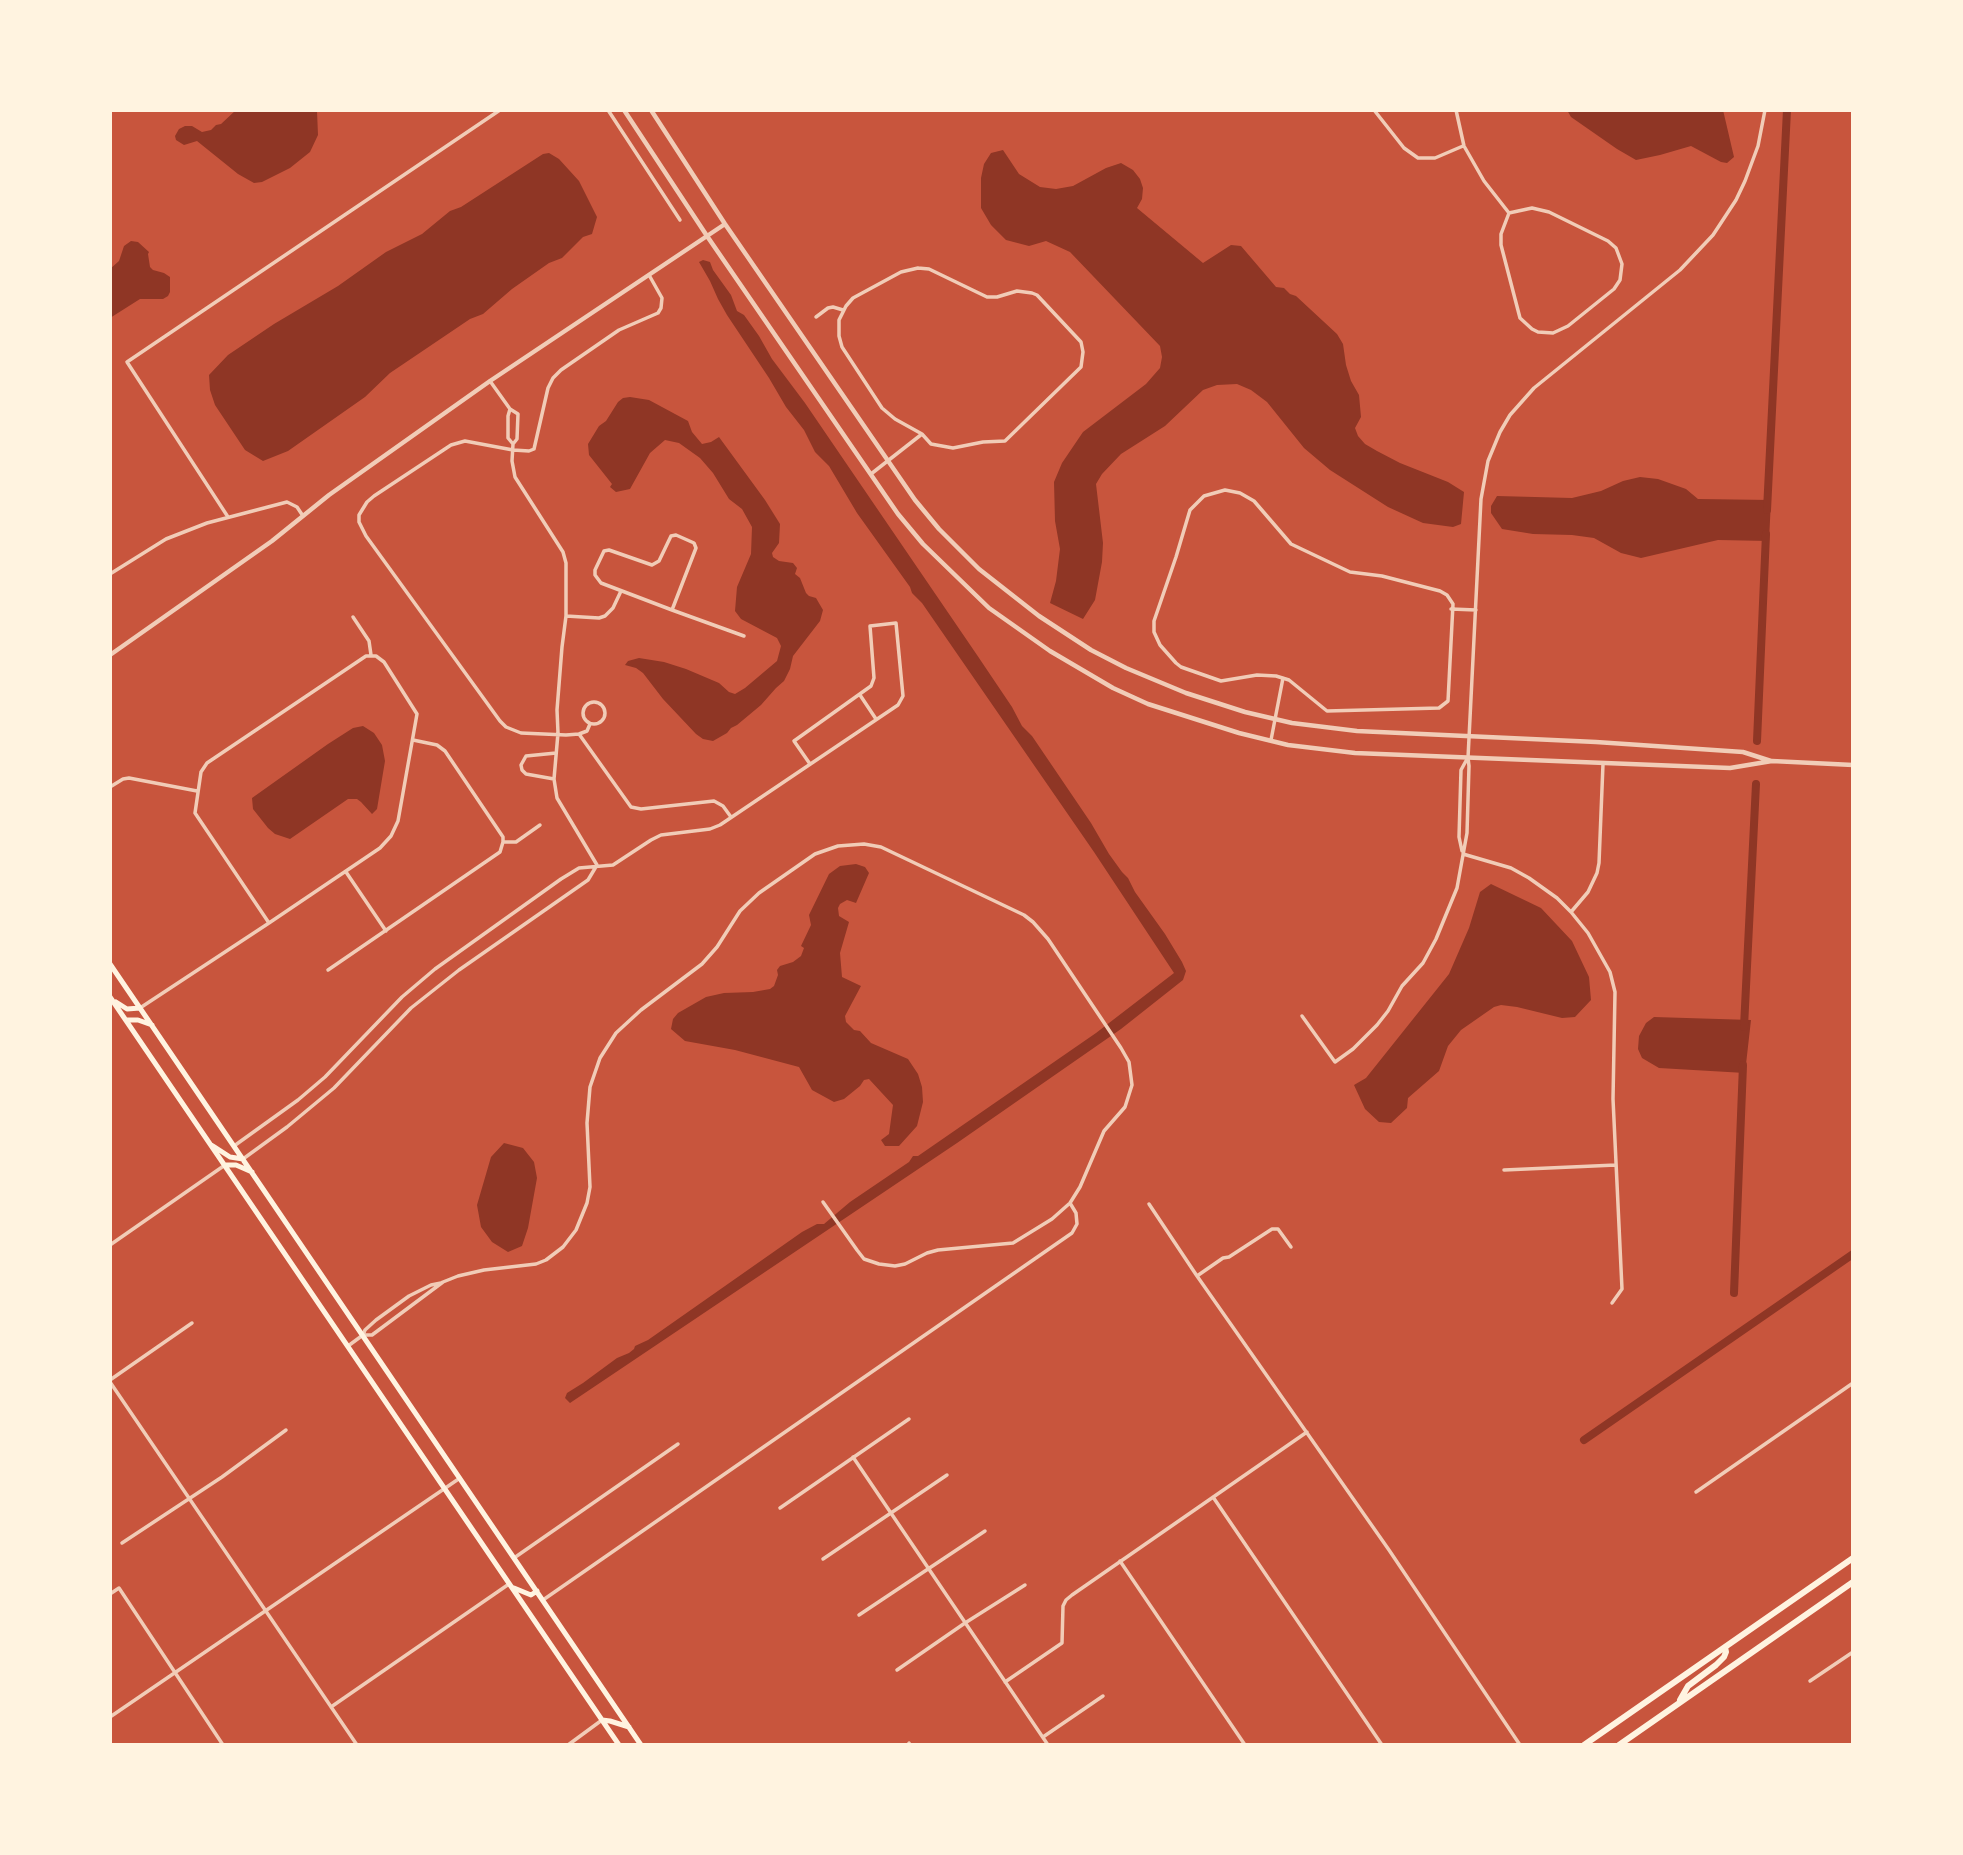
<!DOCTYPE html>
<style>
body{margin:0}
#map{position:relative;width:1963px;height:1855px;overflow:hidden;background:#c8553d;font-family:Ubuntu,sans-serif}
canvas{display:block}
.frame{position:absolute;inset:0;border:112px solid #fff3e0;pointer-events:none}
</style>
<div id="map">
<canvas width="1963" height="1855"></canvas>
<div class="frame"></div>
</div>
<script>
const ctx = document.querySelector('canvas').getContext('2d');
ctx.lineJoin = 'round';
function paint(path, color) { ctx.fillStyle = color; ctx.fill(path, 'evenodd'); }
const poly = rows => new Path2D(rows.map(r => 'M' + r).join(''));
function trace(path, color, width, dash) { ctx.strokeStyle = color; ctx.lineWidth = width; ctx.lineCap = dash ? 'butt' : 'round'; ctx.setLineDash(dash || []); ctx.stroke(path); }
paint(poly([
 [236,110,317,111,318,135,310,152,290,168,262,182,254,183,238,174,197,141,184,145,176,140,175,136,179,129,185,126,192,126,202,132,211,130,216,125,221,124],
 [1567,110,1723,110,1734,157,1727,163,1721,162,1691,146,1660,155,1636,160,1617,149,1571,117],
 [1003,150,1019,174,1040,187,1056,189,1073,186,1106,168,1121,163,1133,170,1140,179,1143,188,1142,199,1137,208,1203,263,1231,245,1241,246,1276,287,1284,288,1290,294,1296,296,1337,334,1343,344,1346,365,1351,381,1359,395,1361,417,1355,428,1358,436,1365,444,1377,451,1400,463,1448,482,1464,492,1461,524,1453,527,1423,523,1388,507,1330,470,1304,448,1267,402,1251,390,1237,384,1217,385,1203,390,1165,426,1121,454,1102,474,1096,484,1103,543,1102,562,1095,600,1083,619,1050,603,1056,581,1060,549,1055,521,1054,482,1062,463,1083,432,1146,384,1160,368,1162,357,1160,346,1070,252,1046,241,1029,246,1006,240,991,225,981,208,981,178,984,164,991,153],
 [549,153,559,159,579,181,597,217,592,234,583,237,562,258,549,263,512,289,483,314,470,319,390,373,365,397,288,451,263,461,245,450,215,405,210,390,209,375,228,355,274,324,338,286,386,252,422,234,450,211,461,207,543,154],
 [131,241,138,242,149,252,148,254,150,267,153,270,164,273,170,277,170,292,168,296,163,299,140,299,110,318,110,269,119,261,124,246],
 [703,260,710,262,713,270,731,295,737,311,744,315,759,336,772,359,805,403,977,655,1012,707,1022,726,1032,736,1091,823,1109,854,1122,872,1128,878,1135,892,1165,934,1182,962,1186,971,1183,980,1121,1029,957,1143,570,1403,565,1398,567,1393,583,1383,617,1358,629,1353,634,1349,635,1346,648,1340,802,1232,817,1224,824,1224,850,1202,909,1162,913,1156,918,1156,1096,1033,1174,973,1094,852,922,603,912,593,910,587,857,513,829,466,815,452,804,430,786,407,769,378,727,315,718,299,710,281,699,262],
 [630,397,649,400,688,421,692,432,702,444,711,442,719,437,765,500,780,524,779,543,772,553,773,557,779,561,793,563,797,568,795,574,800,578,806,593,809,596,816,598,823,610,820,621,793,656,790,669,784,681,776,688,761,705,737,725,731,728,727,733,713,741,703,739,696,734,663,699,643,673,636,668,625,665,628,661,639,658,664,662,686,669,719,683,729,692,735,694,745,688,777,661,781,646,777,638,741,619,735,611,737,587,751,554,752,527,742,509,729,499,713,473,700,458,679,443,665,440,650,453,630,489,616,492,610,487,612,484,589,455,588,444,599,426,606,421,618,402,623,398],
 [1640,477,1658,479,1686,489,1698,499,1771,500,1769,541,1718,540,1641,558,1621,553,1594,538,1572,535,1533,534,1502,529,1491,513,1491,506,1497,496,1572,498,1601,491,1623,481],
 [363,726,374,733,382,745,385,761,377,809,372,814,361,802,357,799,348,799,290,839,275,834,268,828,253,809,252,798,328,744,353,728],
 [856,864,865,867,869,873,856,903,847,900,840,904,838,908,839,916,849,922,840,953,842,977,861,986,845,1016,846,1022,854,1030,860,1031,871,1043,908,1059,918,1074,922,1087,923,1102,917,1126,899,1146,885,1146,881,1140,889,1134,893,1105,869,1079,864,1080,860,1086,844,1099,834,1102,812,1090,799,1067,735,1050,685,1041,671,1029,673,1019,678,1013,706,997,724,993,753,992,770,989,774,986,778,975,777,970,780,966,793,962,801,956,804,948,801,946,811,925,809,915,829,874,840,866],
 [1491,884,1541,908,1572,941,1589,977,1591,1000,1575,1017,1562,1018,1517,1007,1501,1005,1494,1007,1461,1030,1448,1046,1439,1071,1408,1098,1407,1108,1391,1123,1379,1122,1365,1109,1354,1085,1366,1078,1449,974,1469,928,1480,892],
 [1654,1017,1751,1020,1745,1073,1659,1068,1642,1058,1638,1049,1639,1036,1646,1023],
 [504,1143,523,1148,534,1162,537,1178,528,1228,522,1246,508,1252,492,1242,481,1227,477,1205,491,1157]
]), '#8f3625');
trace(poly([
 [1767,510,1787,110],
 [1757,741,1766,534],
 [1744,1027,1756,784],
 [1734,1293,1743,1065],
 [1584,1440,1853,1254]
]), '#8f3625', 8);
trace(poly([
 [608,110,680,220],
 [1374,110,1404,148,1418,158,1435,158,1463,146],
 [1456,110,1464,146,1484,181,1509,213],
 [1532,208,1549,212,1608,241,1616,248,1622,264,1620,280,1614,289,1568,326,1553,333,1538,332,1532,329,1520,318,1501,245,1501,234,1509,213,1532,208],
 [918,268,929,269,987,297,997,297,1017,291,1032,293,1037,295,1081,342,1083,352,1081,367,1005,441,983,442,953,448,931,444,922,434,895,419,882,408,842,347,839,336,839,320,846,306,853,298,901,272,918,268],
 [816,317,828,308,833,307,843,310],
 [490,381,510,409,518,414,517,439,513,444],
 [510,409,508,416,508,438,513,444,512,461,515,477,563,552,566,563,566,616,562,647,557,710,558,733,554,779,557,798,597,865],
 [871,474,922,434],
 [1225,490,1240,493,1254,501,1291,544,1350,572,1382,576,1440,591,1447,595,1453,604,1448,701,1439,708,1327,711,1289,680,1276,676,1257,675,1221,681,1181,667,1176,663,1160,645,1154,632,1154,621,1176,557,1190,510,1204,496,1225,490],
 [228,517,127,362,500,110],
 [110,574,166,539,207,523,287,502,297,507,303,516],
 [1451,609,1476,610],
 [672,610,696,548,694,543,676,535,671,536,659,561,652,565,609,550,604,551,595,570,595,575,601,583,672,610,744,636],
 [566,616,599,618,605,616,613,608,621,591],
 [353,617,369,641,371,655],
 [860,695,876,719],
 '583 713a11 11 0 1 1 22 0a11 11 0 1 1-22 0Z',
 [590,724,587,731,579,734,566,735,521,733,506,727,500,721,366,536,359,522,359,515,367,502,374,496,451,445,465,441,513,450,529,451,534,449,548,388,553,378,561,370,619,330,658,313,661,308,662,298,649,275],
 [579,734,631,807,641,809,714,801,723,806,731,817],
 [1271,740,1283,678],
 [554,779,526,774,522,770,521,765,526,756,556,753],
 [110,787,123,779,129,778,197,791],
 [503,842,516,842,540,825],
 [1462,851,1459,837,1461,770,1467,759],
 [1463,854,1511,868,1529,878,1557,898,1571,912,1588,933,1610,972,1615,992,1613,1099,1622,1289,1612,1303],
 [346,872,386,931],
 [1571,912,1588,892,1597,873,1599,863,1603,764],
 [328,970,500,852,503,842,503,837,445,751,437,745,413,740],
 [140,1008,269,923,380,848,391,836,398,821,417,714,384,662,376,656,366,656,207,763,201,772,195,813,269,923],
 [1302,1016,1335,1062,1353,1049,1377,1025,1388,1011,1402,986,1423,963,1436,939,1457,888,1467,833,1469,766,1468,758,1481,499,1488,461,1500,432,1510,415,1534,388,1680,270,1713,235,1736,200,1745,181,1758,146,1765,110],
 [234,1146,298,1100,325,1077,402,997,435,969,561,879,579,868,613,865,651,840,661,835,710,829,720,825,898,705,903,696,896,623,870,626,874,678,871,686,794,741,810,764],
 [243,1159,287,1127,334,1088,411,1008,459,970,588,880,597,865],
 [1504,1170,1616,1165],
 [1149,1204,1197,1276,1389,1550,1520,1745],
 [110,1245,225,1165],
 [1197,1276,1223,1258,1229,1257,1272,1229,1278,1229,1291,1247],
 [364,1335,372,1335,443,1282,458,1276,484,1270,536,1264,546,1260,563,1247,576,1230,587,1203,590,1187,587,1123,590,1087,600,1058,616,1033,641,1010,702,964,717,947,740,911,759,893,815,854,838,846,864,844,881,847,1024,915,1033,922,1048,939,1121,1048,1129,1062,1132,1085,1125,1107,1104,1131,1080,1187,1070,1203,1052,1219,1013,1243,938,1250,927,1253,905,1264,895,1266,879,1264,864,1259,857,1250,823,1202],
 [348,1346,363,1335,365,1330,376,1320,409,1296,431,1285,441,1283],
 [110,1380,192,1323],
 [110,1382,357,1745],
 [853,1457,1048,1745],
 [1696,1492,1853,1383],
 [1213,1497,1382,1745],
 [780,1508,909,1419],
 [122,1543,222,1477,286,1430],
 [514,1558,678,1444],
 [823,1559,947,1475],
 [1120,1561,1245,1745],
 [110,1594,119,1588,223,1745],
 [543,1600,1072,1233,1077,1224,1076,1213,1070,1203],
 [859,1615,985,1531],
 [897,1670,965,1623,1025,1585],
 [1810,1681,1853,1652],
 [1005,1682,1062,1643,1063,1606,1066,1600,1072,1595,1307,1432],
 [331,1707,509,1584],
 [110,1717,460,1478],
 [1043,1737,1103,1696],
 [909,1743,910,1745],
 [568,1745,602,1720]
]), '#f1ccb7', 3.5);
trace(poly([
 [624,110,707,236,898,514,923,544,989,608,1050,651,1113,688,1148,704,1239,733,1288,745,1355,753,1730,768,1772,761,1853,765],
 [651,110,725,224,915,500,939,529,979,569,1039,616,1091,650,1126,668,1186,693,1245,712,1292,723,1357,731,1596,742,1743,752,1771,761],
 [110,655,272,541,329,495,490,381,725,224]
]), '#f1ccb7', 4.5);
trace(poly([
 [110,964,641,1745],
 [110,997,619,1745],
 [116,1002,127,1009,140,1008],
 [126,1020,138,1020,152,1025],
 [213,1146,230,1157,243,1159],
 [225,1165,236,1165,252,1172],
 [514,1588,531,1595,537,1591],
 [602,1720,610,1721,629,1727]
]), '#fff3e0', 5);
trace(poly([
 [1680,1700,1688,1686,1716,1665,1724,1657,1726,1652,1725,1647],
 [1584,1745,1853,1558],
 [1619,1745,1853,1582]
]), '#fff3e0', 6);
</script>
